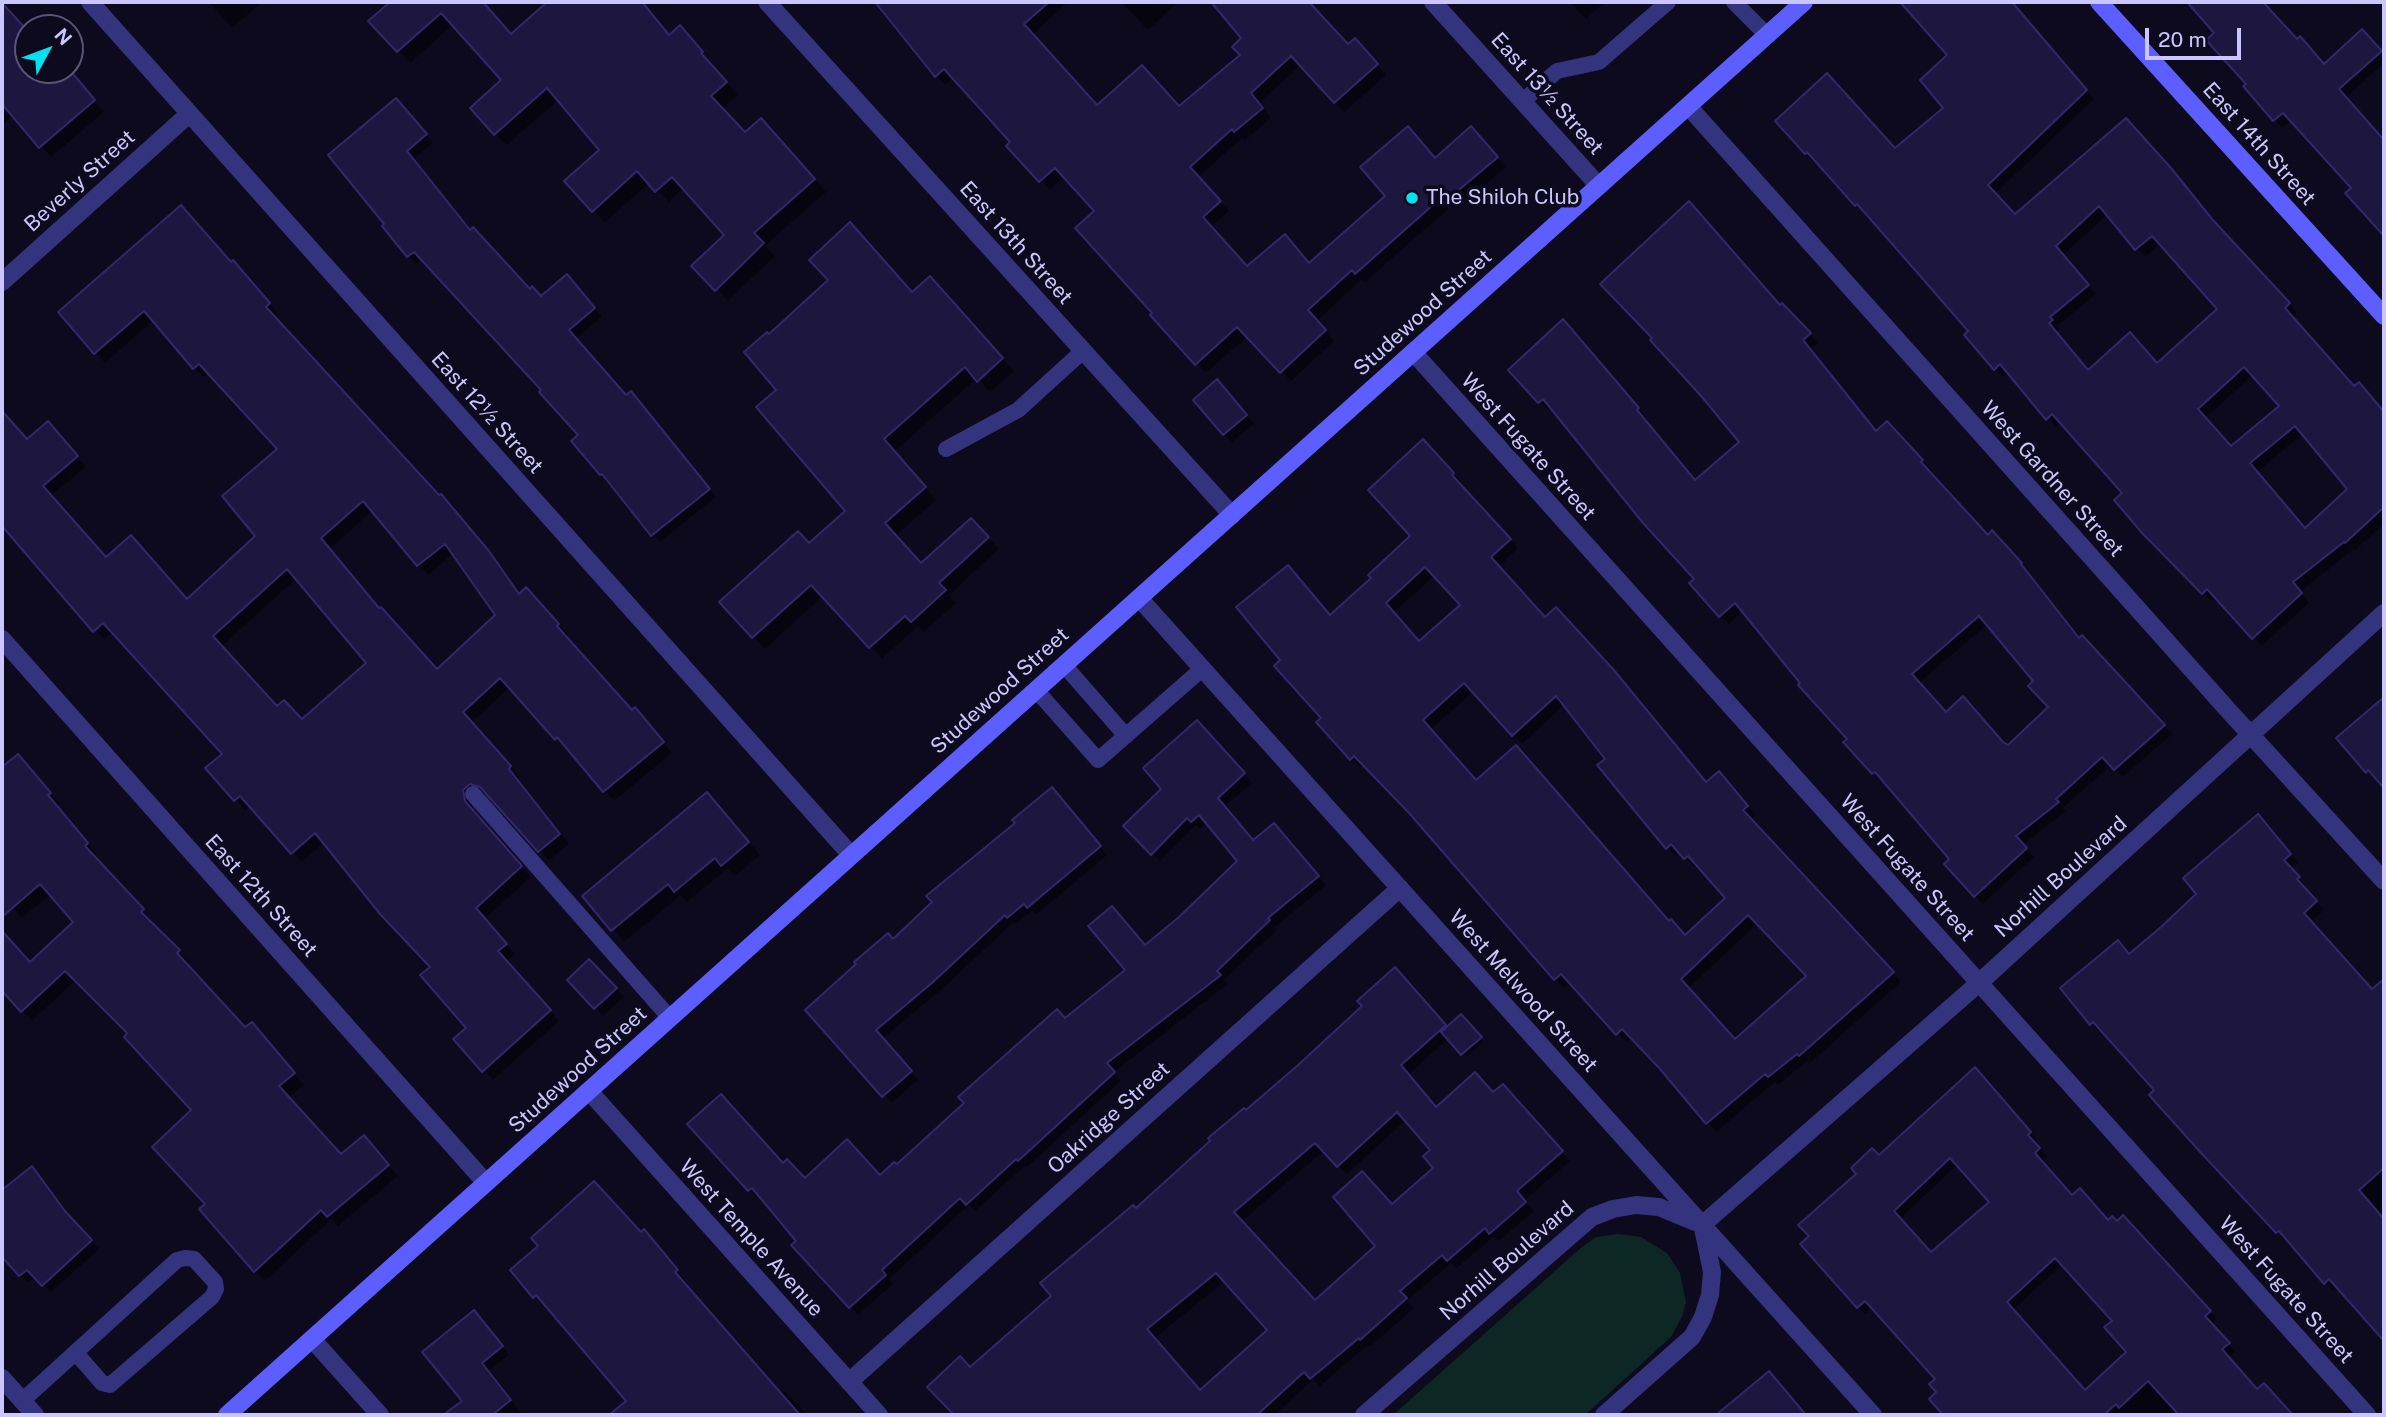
<!DOCTYPE html>
<meta charset="utf-8">
<style>
body{margin:0}
#map{position:relative;width:2386px;height:1417px;overflow:hidden;background:#0d0a1d;font-family:"Public Sans",sans-serif}
canvas{display:block}
.frame{position:absolute;inset:0;border:4px solid #cbc6ff;pointer-events:none}
.north{position:absolute;left:14px;top:14px;width:70px;height:70px;box-sizing:border-box;background:#0d0a1d;border:2px solid #595577;border-radius:50%;rotate:49deg;font-size:19px;font-weight:700;line-height:28px;text-align:center;color:#cbc6ff}
.north::after{content:'';display:block;margin:auto;width:24px;height:32px;background:#00e1f1;clip-path:polygon(50% 0,100% 100%,50% 72%,0 100%)}
.scale{position:absolute;left:2145px;top:28px;width:96px;height:32px;box-sizing:border-box;border:4px solid #cbc6ff;border-top:0;padding-left:9px;font-size:21px;line-height:24px;white-space:nowrap;color:#cbc6ff;-webkit-text-stroke:5px #0d0a1d;paint-order:stroke}
</style>
<div id="map">
<canvas width="2386" height="1417"></canvas>
<div class="frame"></div>
<div class="north">N</div>
<div class="scale">20 m</div>
</div>
<script>
const ctx = document.querySelector('canvas').getContext('2d');
ctx.lineJoin = 'round';
function paint(path, color) { ctx.fillStyle = color; ctx.fill(path, 'evenodd'); }
const poly = rows => new Path2D(rows.map(r => 'M' + r).join(''));
function trace(path, color, width, dash) { ctx.strokeStyle = color; ctx.lineWidth = width; ctx.lineCap = dash ? 'butt' : 'round'; ctx.setLineDash(dash || []); ctx.stroke(path); }
function write(font, color, halo, rows, align = 'center') {
  ctx.font = font + ' "Public Sans",sans-serif'; ctx.lineWidth = 7; ctx.setLineDash([]); ctx.textBaseline = 'middle'; ctx.strokeStyle = halo; ctx.fillStyle = color; for (const [text, x, y, turn = 0] of rows) {
    ctx.save(); ctx.translate(x, y); ctx.rotate((+turn || 0) * Math.PI / 180); ctx.textAlign = isNaN(turn) ? turn : align; if (halo) ctx.strokeText(text, 0, 0); ctx.fillText(text, 0, 0); ctx.restore();
  }
}
paint(poly([
 [1618,1234,1641,1237,1667,1253,1680,1273,1686,1302,1682,1317,1671,1337,1585,1415,1393,1415,1582,1247,1596,1237]
]), '#0d2725');
paint(poly([
 [2,2,28,33,28,70,68,70,104,112,51,157,13,115,2,125],
 [209,2,263,2,232,28],
 [393,2,489,2,485,5,512,35,549,2,639,2,670,36,692,39,713,64,712,66,738,95,722,109,745,134,773,132,826,192,765,246,775,256,728,301,694,266,726,235,684,188,669,202,649,183,605,223,567,181,601,150,559,99,507,145,495,134,503,80,454,24,410,63,371,21],
 [877,2,1068,2,1032,35,1098,107,1179,108,1242,56,1244,39,1213,2,1308,2,1348,46,1364,50,1386,75,1344,112,1301,65,1259,103,1271,118,1245,140,1242,138,1198,177,1229,211,1211,227,1247,268,1310,265,1435,160,1480,138,1506,167,1458,209,1454,204,1365,282,1362,279,1317,321,1334,341,1291,381,1248,336,1206,373,1152,315,1155,313,1097,211,1065,176,1050,190,1013,142,954,77,945,85,936,75],
 [1121,2,1178,2,1148,30],
 [1570,2,1605,2,1586,19],
 [1904,2,2011,2,2094,99,1995,194,2015,216,2126,121,2220,230,2297,312,2292,317,2355,388,2367,393,2384,413,2384,526,2383,525,2355,550,2354,549,2300,592,2309,603,2262,646,2216,597,2211,601,2144,533,2125,493,2062,422,2056,427,2009,372,2003,377,1995,369,1970,331,1816,160,1815,161,1777,121,1896,150,1946,108,1950,55],
 [2108,214,2145,257,2161,244,2219,309,2158,365,2088,372,2056,332,2060,329,2057,326,2096,294,2063,255],
 [2253,375,2281,406,2231,448,2205,418],
 [2303,434,2349,489,2305,529,2257,472],
 [2189,2,2261,2,2297,41,2325,66,2370,40,2384,55,2384,63,2346,98,2367,140,2384,159,2384,234,2348,193,2353,188,2292,120,2282,128,2245,86,2248,84,2217,33],
 [404,108,433,143,413,160,470,231,530,291,541,298,575,284,602,317,575,339,627,397,638,401,716,497,660,542,610,481,601,474,581,435,543,391,422,259,416,264,384,226],
 [232,264,243,272,278,314,274,317,450,506,498,563,520,595,536,599,568,634,565,636,632,712,644,719,672,753,614,801,567,747,566,748,556,738,510,687,471,723,520,777,517,779,569,844,549,860,490,795,481,793,472,800,474,813,531,877,485,919,515,954,506,962,559,1021,493,1080,456,1039,468,1028,432,967,325,842,302,862,250,805,245,810,208,768,225,754,113,632,104,640,19,543,17,544,2,528,2,412,27,441,58,433,86,467,51,496,107,559,187,600,258,536,280,449,209,373,204,377,194,368,154,320,105,363,60,312],
 [373,510,428,575,454,553,498,616,437,671,380,610,330,549],
 [297,578,369,663,302,721,277,708,221,647],
 [942,290,1014,371,990,392,977,378,894,452,936,500,895,536,922,565,983,531,999,549,949,595,956,603,924,632,918,626,882,659,823,596,765,649,722,602,810,545,848,511,778,390,769,336,913,294],
 [1780,307,1791,313,1818,343,1810,349,1877,433,1896,431,1930,469,1928,471,1988,537,2001,541,2029,572,2028,574,2080,639,2090,646,2172,734,2123,777,2111,765,2063,808,2066,811,2023,845,2034,857,1983,904,1975,896,1952,859,1884,779,1882,782,1845,742,1849,739,1743,611,1729,624,1720,616,1691,583,1696,579,1551,407,1548,410,1510,370,1571,330,1646,417,1644,419,1696,482,1741,442],
 [1988,624,2035,682,2051,708,2008,747,1946,713,1919,683],
 [1225,389,1254,424,1232,442,1224,434],
 [1431,451,1462,483,1459,485,1518,548,1499,567,1545,619,1707,784,1728,782,1756,815,1751,820,1901,982,1809,1064,1807,1061,1778,1085,1775,1082,1716,1132,1632,1037,1626,1042,1571,982,1564,988,1555,979,1410,812,1364,763,1360,767,1351,758,1324,718,1331,617,1374,579,1413,536],
 [1435,575,1462,605,1419,643,1393,613],
 [1474,691,1522,744,1565,704,1608,759,1667,847,1676,856,1680,852,1694,867,1697,864,1728,898,1686,937,1669,923,1477,782,1430,730],
 [1758,923,1808,977,1736,1041,1689,988],
 [2384,699,2384,785,2377,777,2374,779,2367,771,2338,738],
 [1205,730,1252,783,1224,807,1254,842,1282,833,1326,885,1275,927,1277,930,1224,980,1228,984,1113,1073,1121,1081,1027,1167,1025,1166,975,1211,969,1205,889,1279,893,1284,858,1315,760,1196,757,1198,749,1190,783,1165,805,1180,880,1177,897,1167,1065,1020,1128,970,1146,947,1180,919,1239,861,1207,822,1200,829,1196,825,1160,861,1125,826,1164,789],
 [17,756,60,804,57,807,97,854,93,857,152,921,150,923,189,962,186,965,245,1029,262,1034,304,1085,288,1098,341,1156,364,1137,398,1176,338,1226,332,1219,265,1281,255,1271,207,1205,194,1110,130,1034,76,980,32,1021,2,988,2,933,31,964,76,922,51,894,22,918,2,897,2,770],
 [1060,797,1107,855,1036,915,1032,911,1016,924,1014,922,941,990,882,1039,918,1080,892,1103,808,1010,894,941],
 [719,806,760,855,735,876,727,869,687,902,680,896,624,942,584,897],
 [2266,824,2298,862,2291,868,2306,886,2304,888,2324,910,2311,922,2372,991,2384,981,2384,1153,2377,1158,2384,1166,2384,1338,2338,1286,2333,1290,2287,1238,2285,1240,2277,1232,2102,1029,2099,1031,2091,1024,2130,955,2162,928],
 [589,961,624,997,603,1016,569,980],
 [1403,978,1448,1028,1461,1016,1484,1042,1466,1057,1449,1038,1408,1075,1436,1109,1493,1094,1511,1095,1570,1161,1524,1201,1534,1211,1499,1241,1494,1236,1457,1268,1451,1263,1407,1301,1414,1308,1370,1347,1368,1345,1320,1386,1313,1379,1275,1415,956,1415,930,1387,971,1369,1053,1296,1136,1210],
 [1406,1120,1433,1150,1436,1168,1392,1206,1377,1246,1315,1302,1241,1222,1324,1151,1347,1174],
 [1225,1281,1269,1330,1201,1392,1154,1339],
 [1982,1077,2037,1140,2034,1143,2046,1156,2041,1161,2072,1197,2172,1269,2217,1319,2211,1324,2236,1352,2228,1358,2257,1391,2271,1392,2292,1415,1953,1415,1935,1396,1939,1392,1938,1379,1873,1307,1865,1314,1858,1307,1879,1157],
 [1958,1164,1992,1202,1931,1254,1900,1219],
 [2063,1264,2114,1321,2129,1352,2086,1392,2013,1310],
 [32,1169,99,1249,51,1292,36,1277,28,1283,3,1255,11,1248,2,1237,2,1192],
 [641,1234,651,1239,684,1279,681,1281,781,1395,785,1391,807,1415,612,1415,628,1401,544,1302,542,1304,534,1296,512,1270],
 [481,1320,509,1355,488,1371,523,1415,471,1415,461,1403,464,1401]
]), '#0007');
const building = poly([
 [390,2,483,2,511,34,547,2,642,2,669,35,680,25,703,52,701,53,727,82,711,96,745,132,761,118,815,179,754,233,764,243,715,291,691,266,724,235,672,177,655,192,637,171,592,212,564,181,599,150,547,88,494,135,470,108,501,80,441,13,397,52,368,21,390,2],
 [875,2,1049,2,1024,24,1097,105,1142,65,1179,106,1240,55,1232,47,1241,38,1211,2,1309,2,1348,44,1355,38,1378,64,1334,103,1291,56,1251,93,1263,108,1234,132,1232,129,1190,167,1221,201,1203,217,1247,266,1285,234,1309,263,1385,196,1360,167,1408,126,1435,158,1471,126,1498,157,1447,200,1443,196,1355,274,1352,270,1308,310,1326,330,1280,373,1237,327,1195,365,1150,315,1152,313,1075,228,1094,211,1055,168,1039,182,1006,146,1010,142,944,69,935,77,875,2],
 [1900,2,2012,2,2087,90,1988,185,2015,214,2126,118,2171,168,2212,219,2290,303,2285,308,2354,386,2359,382,2384,412,2384,507,2345,543,2344,542,2293,582,2302,593,2252,639,2207,589,2202,594,2143,534,2114,500,2122,493,2052,414,2046,420,2000,364,1994,370,1964,335,1968,331,1922,278,1857,204,1855,206,1807,152,1805,154,1775,121,1827,73,1895,148,1943,108,1920,80,1947,55,1900,2],
 [2099,206,2135,250,2152,236,2217,309,2157,363,2130,332,2088,370,2049,323,2053,320,2050,317,2089,285,2056,246,2099,206],
 [2244,367,2279,406,2231,446,2198,409,2244,367],
 [2295,426,2347,489,2305,528,2250,463,2295,426],
 [2187,2,2263,2,2297,39,2300,36,2324,64,2362,29,2382,51,2339,89,2384,140,2384,236,2345,193,2351,188,2283,113,2273,121,2243,86,2246,84,2206,40,2214,33,2187,2],
 [2,3,28,31,28,70,70,70,95,100,39,148,2,104,2,3],
 [396,98,427,134,407,151,470,230,473,227,530,289,532,286,541,296,567,274,595,308,569,330,626,395,631,391,710,489,651,536,602,474,600,475,571,441,578,435,539,392,541,390,414,252,407,257,382,226,384,224,328,155,396,98],
 [1689,201,1780,305,1782,303,1811,333,1803,340,1876,431,1887,421,1923,460,1921,462,1988,535,1992,530,2022,563,2021,564,2079,638,2082,635,2165,725,2114,770,2102,757,2056,799,2059,802,2016,836,2027,848,1974,897,1944,864,1949,859,1875,772,1872,774,1843,742,1847,739,1798,685,1800,683,1735,603,1719,617,1689,583,1694,579,1643,523,1543,399,1538,403,1508,370,1563,319,1639,408,1637,410,1695,480,1739,442,1702,397,1650,340,1652,338,1600,284,1689,201],
 [1979,616,2033,681,2028,686,2048,707,2008,745,2003,742,1963,696,1946,712,1912,674,1979,616],
 [181,205,231,262,233,260,270,303,266,307,439,495,441,494,489,551,519,594,526,587,559,624,557,626,632,710,635,707,664,742,603,792,557,737,555,740,500,678,463,712,511,766,509,769,560,834,538,852,480,787,470,784,463,790,465,801,522,866,476,908,507,944,498,951,551,1010,482,1072,453,1039,466,1028,420,975,430,967,380,914,315,833,291,854,240,796,234,801,205,768,222,754,103,623,93,632,2,526,2,411,27,439,48,421,78,456,43,486,106,557,131,535,187,599,255,536,222,496,277,449,199,364,193,369,144,311,94,354,58,312,181,205],
 [363,501,417,566,445,544,495,615,437,669,381,607,379,608,321,538,363,501],
 [287,569,366,663,302,719,284,700,277,706,213,636,287,569],
 [850,222,912,292,930,276,1003,358,977,382,965,367,884,439,926,487,885,523,921,563,971,518,989,537,939,583,946,590,911,622,905,616,869,648,811,585,752,638,719,602,798,531,809,543,845,511,756,407,776,390,744,352,767,332,769,334,828,280,809,260,850,222],
 [1217,379,1247,415,1223,435,1193,400,1217,379],
 [1423,439,1454,473,1452,475,1511,539,1491,557,1545,617,1556,607,1613,669,1706,782,1719,771,1748,806,1743,810,1894,972,1799,1056,1797,1054,1768,1077,1765,1074,1706,1124,1660,1069,1622,1029,1616,1035,1561,974,1554,980,1409,813,1354,756,1350,760,1316,722,1321,718,1274,666,1280,660,1236,607,1288,565,1330,615,1371,578,1368,575,1410,536,1368,490,1423,439],
 [1425,567,1460,605,1419,641,1386,603,1425,567],
 [1464,683,1512,736,1556,696,1605,759,1597,765,1666,849,1671,844,1684,859,1688,856,1725,898,1685,935,1671,919,1669,921,1516,745,1476,780,1423,720,1464,683],
 [1748,915,1806,976,1735,1039,1681,979,1748,915],
 [2384,697,2384,788,2368,770,2366,773,2336,738,2384,697],
 [1197,720,1245,773,1218,798,1253,840,1274,823,1319,876,1268,918,1270,920,1217,971,1221,975,1107,1063,1115,1072,1018,1161,1016,1159,966,1205,960,1198,882,1270,886,1275,849,1308,791,1245,796,1241,752,1188,748,1191,687,1124,721,1094,783,1163,787,1159,805,1178,847,1139,880,1175,894,1162,897,1164,964,1103,958,1097,1057,1009,1065,1018,1125,970,1088,926,1112,906,1145,945,1179,917,1237,861,1199,815,1191,822,1187,818,1151,855,1123,826,1161,789,1143,768,1197,720],
 [18,754,51,793,48,795,88,843,85,846,144,909,141,912,180,950,177,953,245,1027,252,1022,295,1073,279,1086,341,1154,364,1135,389,1165,327,1217,321,1210,254,1272,199,1209,205,1204,152,1147,191,1110,124,1037,127,1033,65,971,21,1012,2,991,2,931,30,962,73,922,40,884,2,917,2,767,18,754],
 [1052,787,1101,846,1027,908,1024,904,1007,918,1005,915,933,982,876,1030,912,1071,882,1097,805,1010,856,964,854,962,888,933,893,939,932,902,926,896,1015,823,1012,820,1052,787],
 [707,792,749,842,721,866,715,858,674,892,668,884,611,931,582,896,707,792],
 [2258,814,2291,854,2284,860,2300,877,2297,879,2317,901,2304,913,2372,989,2384,979,2384,1168,2359,1190,2384,1219,2384,1341,2329,1279,2324,1284,2279,1231,2276,1233,2202,1154,2149,1095,2154,1090,2093,1022,2090,1025,2060,988,2118,940,2129,954,2161,927,2196,894,2183,878,2258,814],
 [589,959,617,988,594,1009,567,980,589,959],
 [1395,967,1446,1025,1401,1065,1436,1107,1475,1072,1493,1092,1503,1084,1563,1151,1517,1191,1526,1202,1489,1234,1485,1228,1447,1261,1442,1255,1400,1291,1407,1298,1360,1340,1359,1338,1310,1379,1304,1372,1257,1415,954,1415,927,1387,960,1356,970,1367,1051,1296,1040,1283,1133,1205,1136,1208,1210,1141,1208,1138,1244,1108,1246,1110,1297,1066,1362,1006,1357,1001,1395,967],
 [1397,1112,1430,1150,1423,1156,1433,1168,1392,1204,1362,1171,1333,1197,1375,1246,1315,1300,1234,1212,1315,1143,1337,1167,1397,1112],
 [1216,1273,1267,1330,1200,1390,1147,1329,1216,1273],
 [1461,1014,1482,1037,1461,1055,1441,1032,1461,1014],
 [1975,1067,2031,1132,2028,1135,2040,1148,2035,1153,2072,1195,2080,1188,2108,1220,2112,1216,2117,1221,2123,1215,2211,1311,2205,1316,2230,1343,2222,1349,2257,1389,2264,1383,2293,1415,2179,1415,2148,1381,2119,1408,2116,1404,2106,1413,2108,1415,1943,1415,1929,1399,1936,1392,1929,1384,1935,1379,1865,1301,1857,1308,1800,1244,1809,1236,1798,1225,1856,1174,1851,1168,1872,1148,1879,1155,1975,1067],
 [1950,1158,1989,1202,1931,1252,1894,1211,1950,1158],
 [2055,1258,2112,1321,2104,1327,2126,1352,2085,1390,2007,1302,2055,1258],
 [32,1166,65,1211,92,1240,42,1286,27,1270,19,1276,2,1257,2,1190,32,1166],
 [594,1181,641,1232,644,1229,678,1270,675,1272,800,1415,609,1415,626,1401,536,1295,533,1298,510,1270,538,1246,531,1238,594,1181],
 [474,1310,503,1346,482,1363,511,1400,492,1415,443,1415,462,1401,422,1352,474,1310],
 [1769,1371,1806,1415,1716,1415,1769,1371]
]);
paint(building, '#1d163e');
trace(building, '#32276b', 2);
trace(poly([
 [1734,2,1767,35],
 [1523,101,1557,71,1599,62,1668,2],
 [946,449,1018,410,1083,351],
 [1064,665,1126,736],
 [1036,690,1098,760,1202,669],
 [473,794,670,1018],
 [22,1401,177,1260,185,1258,194,1259,215,1282,216,1289,212,1297,110,1385,102,1383,76,1353]
]), '#33337e', 16);
trace(poly([
 [90,2,851,855],
 [767,2,1232,515],
 [1433,2,1599,186],
 [1688,106,2228,710,2384,881],
 [2,282,189,114],
 [1413,352,2367,1415],
 [1139,598,1873,1415],
 [2,639,486,1183],
 [589,1091,879,1415],
 [1702,1225,1979,983,2384,613],
 [312,1339,380,1415],
 [2,1378,35,1415],
 [849,1382,1400,888],
 [1364,1415,1592,1217,1613,1209,1636,1205,1659,1207,1695,1222],
 [1604,1415,1692,1337,1703,1317,1710,1295,1712,1272,1703,1228]
]), '#33337e', 18);
trace(poly([
 [2099,2,2384,316],
 [227,1415,1804,2]
]), '#5d5eff', 18);
for (const [x, y, r, color] of [
 [1412,198,7,"#00e1f1"]
]) { const dot = new Path2D(); dot.arc(x, y, r, 0, 2 * Math.PI); ctx.fillStyle = color; ctx.fill(dot); trace(dot, '#0d0a1d', 2.5); }
write('21px', '#cbc6ff', '#0d0a1d', [
 ["East 13½ Street",1547,94,48],
 ["East 14th Street",2259,144,48],
 ["Beverly Street",80,181,-42],
 ["East 13th Street",1016,243,48],
 ["Studewood Street",1423,313,-42],
 ["East 12½ Street",487,413,48],
 ["West Fugate Street",1528,447,48],
 ["West Gardner Street",2052,479,48],
 ["Studewood Street",1000,691,-42],
 ["West Fugate Street",1907,868,48],
 ["Norhill Boulevard",2061,877,-42],
 ["East 12th Street",261,896,48],
 ["West Melwood Street",1523,991,48],
 ["Studewood Street",578,1070,-42],
 ["Oakridge Street",1109,1118,-42],
 ["West Temple Avenue",751,1238,48],
 ["Norhill Boulevard",1507,1261,-41],
 ["West Fugate Street",2286,1290,48]
]);
write('21px', '#cbc6ff', '#0d0a1d', [
 ["The Shiloh Club",1426,198]
], 'left');
</script>
